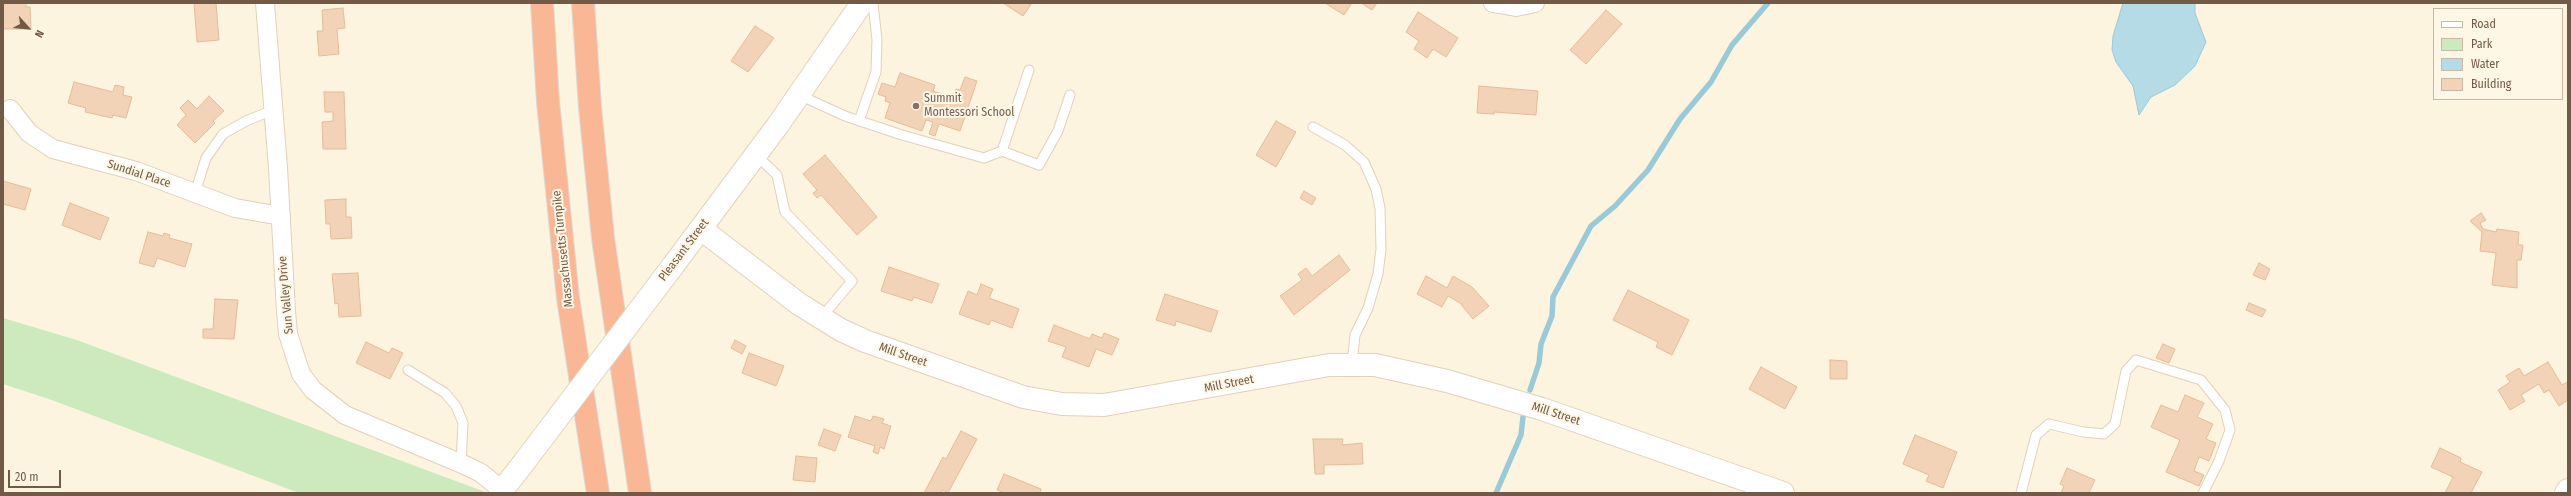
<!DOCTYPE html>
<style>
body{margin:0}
#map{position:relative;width:2571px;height:496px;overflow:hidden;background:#fdf4e0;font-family:"Fira Sans Condensed",sans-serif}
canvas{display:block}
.frame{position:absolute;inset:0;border:4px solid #735a47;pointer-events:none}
.legend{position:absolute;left:2433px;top:8px;width:130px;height:92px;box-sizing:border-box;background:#fff7e6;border:1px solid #c7b8a6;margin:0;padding:5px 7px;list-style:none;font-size:12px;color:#735a47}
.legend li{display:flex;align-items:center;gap:8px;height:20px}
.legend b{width:20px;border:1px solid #c7b8a6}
.north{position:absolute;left:8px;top:8px;width:40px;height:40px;-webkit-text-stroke:3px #fff7e6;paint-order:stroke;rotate:117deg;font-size:11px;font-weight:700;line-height:16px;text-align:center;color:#735a47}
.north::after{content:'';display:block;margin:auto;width:14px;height:18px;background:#735a47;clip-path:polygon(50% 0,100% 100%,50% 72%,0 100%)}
.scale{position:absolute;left:8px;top:470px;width:53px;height:18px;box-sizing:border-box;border:2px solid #735a47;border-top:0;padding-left:5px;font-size:12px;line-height:14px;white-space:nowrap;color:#735a47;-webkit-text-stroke:3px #fff7e6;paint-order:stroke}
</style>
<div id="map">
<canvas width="2571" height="496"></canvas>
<div class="frame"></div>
<ul class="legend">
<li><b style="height:5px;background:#fff"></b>Road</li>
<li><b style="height:11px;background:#cceabe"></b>Park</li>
<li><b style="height:11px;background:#b4dbe6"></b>Water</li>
<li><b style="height:11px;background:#f2d3b7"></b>Building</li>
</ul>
<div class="north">N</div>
<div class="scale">20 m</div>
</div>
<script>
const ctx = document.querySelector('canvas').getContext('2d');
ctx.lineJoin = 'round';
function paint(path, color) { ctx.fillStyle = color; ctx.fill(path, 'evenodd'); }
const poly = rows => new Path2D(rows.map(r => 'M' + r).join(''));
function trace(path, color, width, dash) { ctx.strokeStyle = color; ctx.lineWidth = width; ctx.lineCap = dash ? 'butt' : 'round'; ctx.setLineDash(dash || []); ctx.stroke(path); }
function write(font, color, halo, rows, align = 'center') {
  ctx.font = font + ' "Fira Sans Condensed",sans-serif'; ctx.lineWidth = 4; ctx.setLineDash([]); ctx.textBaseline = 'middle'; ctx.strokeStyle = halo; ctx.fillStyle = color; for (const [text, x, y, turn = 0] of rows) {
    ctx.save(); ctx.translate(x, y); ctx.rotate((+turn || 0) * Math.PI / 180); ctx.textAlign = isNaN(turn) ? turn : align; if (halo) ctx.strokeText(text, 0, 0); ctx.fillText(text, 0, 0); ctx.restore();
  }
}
paint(poly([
 [3,318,77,340,488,493,299,493,49,399,3,384]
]), '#cceabe');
const water = poly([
 [2123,3,2195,3,2195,13,2206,42,2195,66,2175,85,2151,97,2139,115,2133,86,2116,62,2112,50,2113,36,2123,3]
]);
paint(water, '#b4dbe6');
trace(water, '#9ac9d8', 1);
trace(poly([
 [1530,390,1539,363,1541,344,1552,316,1553,297,1591,226,1615,206,1648,170,1680,119,1711,82,1732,45,1768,3],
 [1496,493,1521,435,1523,417]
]), '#9ac9d8', 5.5);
const building = poly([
 [3,3,26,3,26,7,30,7,31,29,3,29,3,3],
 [194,3,216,3,219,40,197,42,194,3],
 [1003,3,1032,3,1023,16,1003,3],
 [1325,3,1352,3,1344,15,1325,3],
 [1361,3,1377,3,1372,10,1361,3],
 [343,8,345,28,337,29,339,54,319,56,317,31,323,31,322,10,343,8],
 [1606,10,1622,24,1586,64,1570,50,1606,10],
 [1418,12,1458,38,1446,57,1433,49,1427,58,1414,49,1419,41,1406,32,1418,12],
 [755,26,774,38,748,72,731,61,755,26],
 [900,73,935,85,933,91,953,98,956,89,960,90,965,77,977,81,960,131,939,124,935,136,929,134,933,122,926,120,922,131,885,118,890,103,885,101,886,97,878,94,882,83,895,87,900,73],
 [74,82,113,92,115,85,124,87,123,95,132,97,126,118,113,115,112,118,85,112,86,108,68,103,74,82],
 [1479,86,1538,91,1536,115,1494,112,1494,114,1477,113,1479,86],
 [324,92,344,92,346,149,323,149,322,122,333,121,333,112,325,112,324,92],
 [209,96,224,111,213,121,215,123,195,143,177,125,186,115,180,108,188,100,197,109,209,96],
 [1276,121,1296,132,1276,167,1256,155,1276,121],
 [825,155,877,217,857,235,821,195,817,198,813,193,817,190,803,174,825,155],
 [3,181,31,189,25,210,3,204,3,181],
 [1304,191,1316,198,1312,205,1300,198,1304,191],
 [346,199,346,217,351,217,352,238,331,239,330,224,326,224,325,200,346,199],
 [70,203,109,218,100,240,62,225,70,203],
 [2481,213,2486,220,2480,223,2483,229,2496,232,2497,229,2519,232,2518,245,2523,245,2521,260,2517,260,2517,288,2492,285,2496,253,2480,251,2482,232,2470,221,2481,213],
 [148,232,163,236,164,233,170,235,169,238,192,244,185,267,157,258,154,267,139,263,148,232],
 [1339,255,1350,270,1294,315,1280,296,1302,280,1298,274,1306,268,1312,276,1339,255],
 [2259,263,2270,269,2265,280,2253,275,2259,263],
 [889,267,939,284,932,303,914,297,912,301,881,291,889,267],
 [358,273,361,316,339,317,338,303,335,304,332,274,358,273],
 [1426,276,1447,288,1453,276,1472,287,1489,306,1473,319,1460,303,1448,296,1442,307,1417,294,1426,276],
 [981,284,993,289,989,298,1019,309,1012,328,991,320,989,325,959,314,968,291,977,295,981,284],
 [1628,290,1689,320,1672,355,1656,347,1658,342,1613,320,1628,290],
 [1165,294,1218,311,1211,332,1176,321,1175,326,1156,320,1165,294],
 [215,299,238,300,234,339,203,338,203,329,213,329,215,299],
 [2249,303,2266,310,2262,317,2246,310,2249,303],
 [1054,325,1090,339,1092,334,1102,338,1104,333,1119,339,1112,355,1096,349,1089,367,1062,357,1066,347,1048,341,1054,325],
 [735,340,746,346,742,354,731,348,735,340],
 [366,342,389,353,392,348,403,353,390,379,356,363,366,342],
 [2163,344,2175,349,2169,363,2156,358,2163,344],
 [749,353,784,366,776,386,742,373,749,353],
 [1830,360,1847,361,1847,379,1830,379,1830,360],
 [2548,362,2562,385,2567,382,2568,384,2568,400,2559,406,2549,390,2544,393,2539,384,2521,395,2525,401,2510,410,2498,390,2510,382,2506,376,2519,368,2524,376,2548,362],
 [1761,367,1797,387,1785,409,1749,389,1761,367],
 [2185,395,2204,403,2197,417,2213,424,2206,439,2216,443,2209,461,2199,457,2194,471,2204,475,2199,486,2166,472,2180,440,2151,427,2161,405,2178,412,2185,395],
 [855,416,871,421,873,416,884,419,882,423,891,426,884,449,880,447,878,454,873,452,875,446,848,437,855,416],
 [824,429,841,435,835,451,818,445,824,429],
 [961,431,977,439,948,493,943,490,941,493,924,493,943,457,946,459,961,431],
 [1915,435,1957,452,1943,488,1926,481,1929,475,1903,464,1915,435],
 [1313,439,1343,439,1342,445,1362,443,1363,464,1324,465,1324,474,1315,474,1313,439],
 [2440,448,2461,458,2460,462,2482,472,2471,493,2445,493,2453,477,2431,467,2440,448],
 [796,456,817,458,815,482,793,480,796,456],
 [2067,468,2095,480,2089,493,2061,493,2064,486,2060,484,2067,468],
 [1004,474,1041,489,1040,493,1004,493,997,490,1004,474]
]);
paint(building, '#f2d3b7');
trace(building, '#e5bb97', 1);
const service = poly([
 [799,95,845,116,902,135,984,158,1002,151,1029,70],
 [859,121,876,72,877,40,873,3],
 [1313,127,1345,145,1364,162,1376,189,1380,208,1381,249,1378,274,1368,308,1355,335,1352,364],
 [1002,151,1039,165,1058,131,1070,95],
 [756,155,777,175,785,212,852,281,821,318],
 [195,193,206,158,223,134,246,121,273,110],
 [408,370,445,393,456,406,463,423,461,463],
 [2021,493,2036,435,2049,424,2083,432,2104,434,2115,424,2126,371,2136,360,2201,380,2225,410,2230,430,2219,461,2203,493]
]);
const minor = poly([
 [265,3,278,168,286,311,288,334,301,374,313,390,345,415,467,466,481,473,502,490],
 [1493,3,1516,7,1535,3],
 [10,109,29,133,53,149,136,171,235,208,281,216]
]);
const tertiary = poly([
 [701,229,799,304,841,330,865,341,1023,397,1062,404,1104,405,1329,365,1375,365,1447,381,1542,409,1783,493]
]);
const secondary = poly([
 [672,267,778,125,862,3],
 [500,493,522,465],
 [2566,493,2568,490]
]);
const motorway = poly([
 [542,3,548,102,568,298,598,493],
 [583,3,590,107,603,238,640,493]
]);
trace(service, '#e1d0bc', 11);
trace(minor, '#e1d0bc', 20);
trace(tertiary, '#e1d0bc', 24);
trace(secondary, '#e6d2b9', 24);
trace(motorway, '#ddd7d3', 24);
trace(service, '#fff', 9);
trace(minor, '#fff', 18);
trace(tertiary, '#fff', 22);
trace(secondary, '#fff', 22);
trace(motorway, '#f9b795', 22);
const secondaryBridge = poly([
 [522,465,672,267]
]);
trace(secondaryBridge, '#e6d2b9', 24, []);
trace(secondaryBridge, '#fff', 22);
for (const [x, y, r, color] of [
 [916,106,4,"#8d6e63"]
]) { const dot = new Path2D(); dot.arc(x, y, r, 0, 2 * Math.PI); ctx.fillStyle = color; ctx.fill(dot); trace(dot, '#fff7e6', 1.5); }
write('12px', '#785e54', '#fff7e6', [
 ["Summit",924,99],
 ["Montessori School",924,113]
], 'left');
write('12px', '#735a47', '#fff7e6', [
 ["Sundial Place",139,174,18],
 ["Massachusetts Turnpike",563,249,-96],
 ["Pleasant Street",684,250,-53],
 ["Sun Valley Drive",286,295,-95],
 ["Mill Street",903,355,19],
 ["Mill Street",1229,384,-11],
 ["Mill Street",1556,414,18]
]);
</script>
